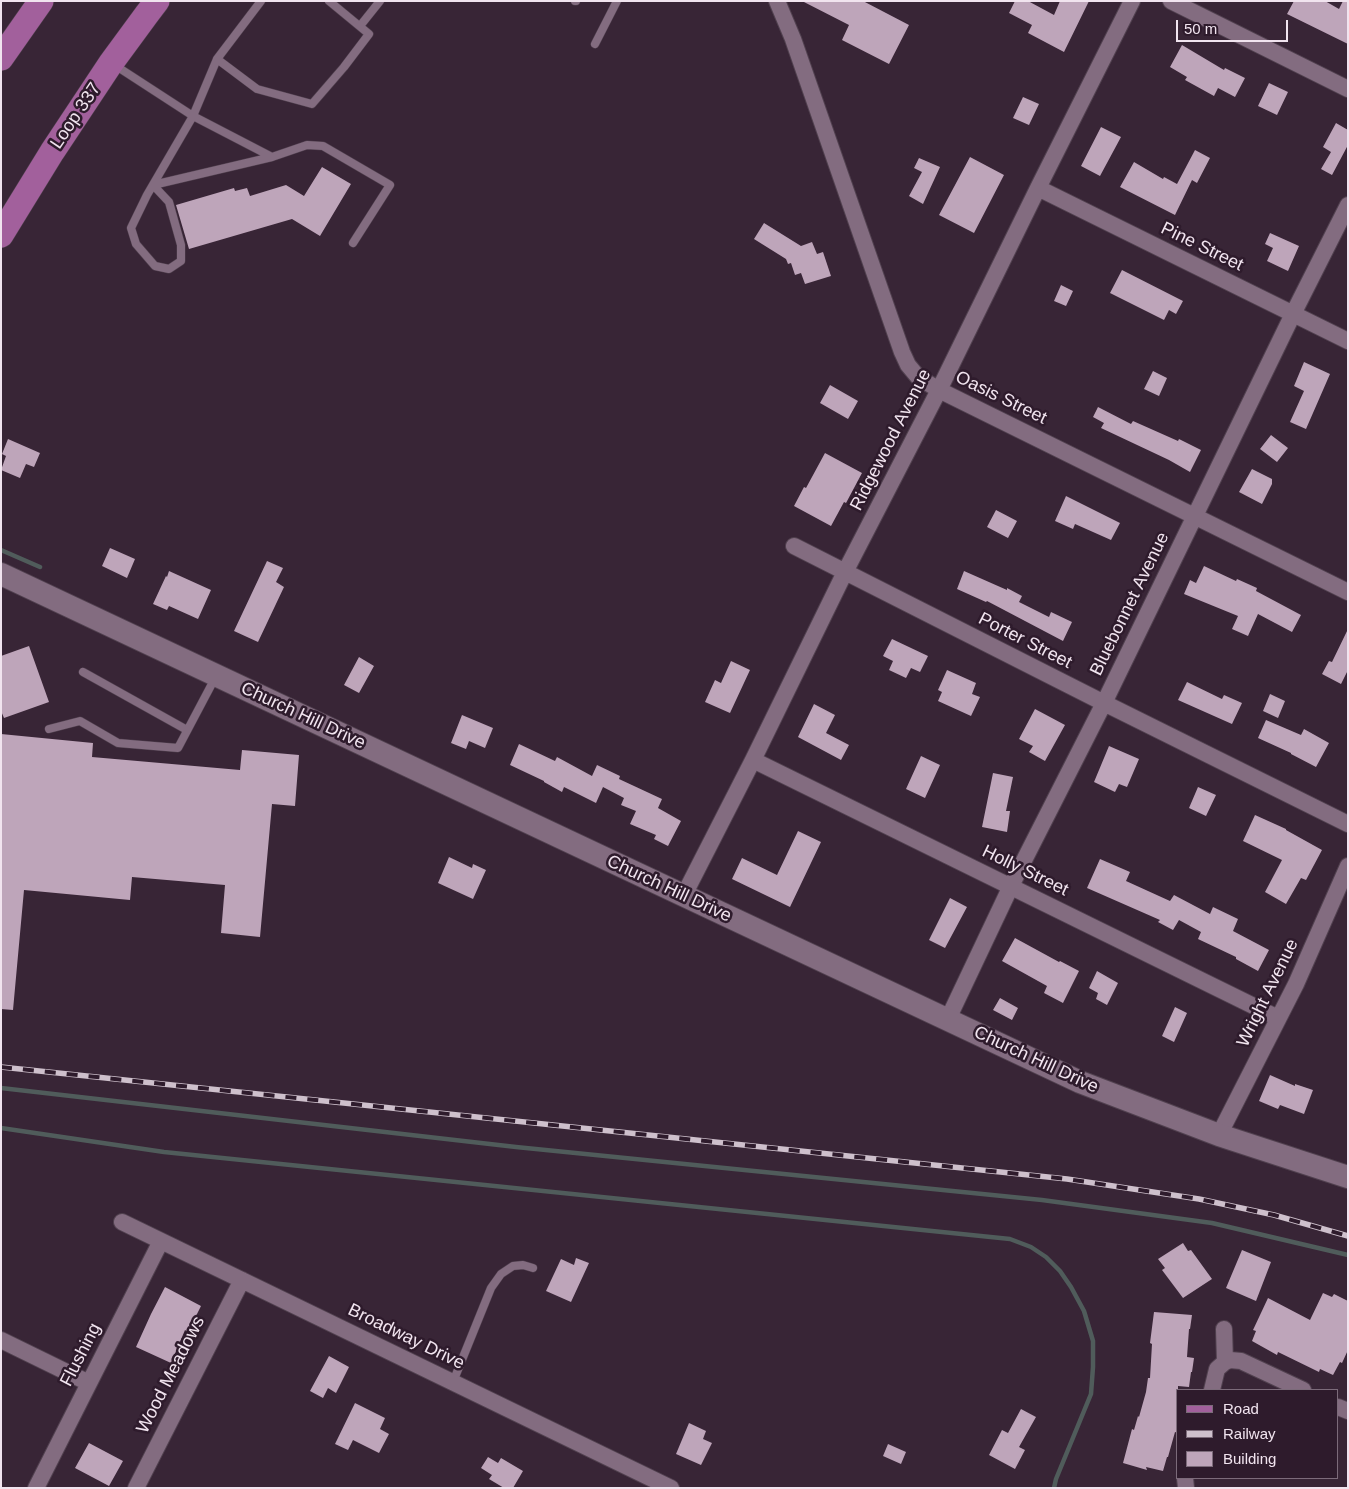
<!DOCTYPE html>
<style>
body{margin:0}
#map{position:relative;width:1349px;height:1489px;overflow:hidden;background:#382536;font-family:Arial,sans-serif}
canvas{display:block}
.frame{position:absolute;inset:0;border:2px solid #f1e4ef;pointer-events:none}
.legend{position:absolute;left:1176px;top:1389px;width:162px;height:90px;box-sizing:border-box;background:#2e1b2c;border:1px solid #7c6b7a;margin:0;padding:6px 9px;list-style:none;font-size:15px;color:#f1e4ef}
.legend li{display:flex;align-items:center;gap:10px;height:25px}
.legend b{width:25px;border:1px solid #7c6b7a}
.scale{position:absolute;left:1176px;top:20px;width:112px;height:22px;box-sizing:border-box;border:2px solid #f1e4ef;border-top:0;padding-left:6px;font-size:15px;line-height:18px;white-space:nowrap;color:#f1e4ef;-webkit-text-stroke:4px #2e1b2c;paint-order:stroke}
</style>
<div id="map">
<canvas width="1349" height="1489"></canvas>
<div class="frame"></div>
<ul class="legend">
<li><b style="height:6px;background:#a2609c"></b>Road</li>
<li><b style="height:6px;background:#cec0cc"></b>Railway</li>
<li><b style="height:14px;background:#bea5ba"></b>Building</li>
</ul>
<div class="scale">50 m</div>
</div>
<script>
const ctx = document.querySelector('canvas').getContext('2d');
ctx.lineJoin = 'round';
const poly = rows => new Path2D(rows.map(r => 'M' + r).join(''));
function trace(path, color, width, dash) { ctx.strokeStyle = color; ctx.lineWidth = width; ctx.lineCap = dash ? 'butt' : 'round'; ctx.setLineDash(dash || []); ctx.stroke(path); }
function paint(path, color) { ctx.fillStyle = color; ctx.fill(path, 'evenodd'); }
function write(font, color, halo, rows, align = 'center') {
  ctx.font = font + ' Arial,sans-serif'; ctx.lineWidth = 5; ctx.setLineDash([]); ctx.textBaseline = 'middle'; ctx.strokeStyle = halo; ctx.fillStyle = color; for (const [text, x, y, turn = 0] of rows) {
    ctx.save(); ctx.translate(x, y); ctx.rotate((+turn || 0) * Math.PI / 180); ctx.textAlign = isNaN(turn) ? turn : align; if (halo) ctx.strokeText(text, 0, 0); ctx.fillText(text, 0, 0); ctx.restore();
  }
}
trace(poly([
 [1,550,40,567],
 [1,1088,516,1147,1042,1200,1212,1223,1348,1255],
 [1,1128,164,1152,1010,1239,1031,1247,1046,1257,1060,1271,1071,1287,1084,1311,1093,1341,1093,1367,1091,1394,1056,1479,1054,1488]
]), '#505c5b', 4.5);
paint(poly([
 [802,1,863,1,909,25,889,64,842,40,849,25],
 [1015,1,1028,1,1054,15,1060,1,1089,1,1064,52,1028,33,1032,25,1009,13],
 [1294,1,1325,1,1339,9,1343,1,1348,1,1348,44,1287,14],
 [1182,45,1224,70,1225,68,1245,78,1235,97,1218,88,1214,96,1185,80,1187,77,1170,67],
 [1269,83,1288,92,1277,115,1258,106],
 [1023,97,1039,104,1029,125,1013,118],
 [1336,123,1348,130,1348,145,1332,175,1321,169,1331,152,1323,147],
 [1101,127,1121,137,1100,176,1081,166],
 [1195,150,1210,158,1197,183,1192,180,1175,215,1120,187,1134,162,1163,179,1164,177,1177,184],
 [970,157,1004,175,974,233,939,215],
 [919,158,940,167,923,204,909,196,922,172,914,168],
 [322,167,351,184,320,236,292,219,189,249,176,205,234,188,235,191,247,188,250,196,286,185,304,196],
 [764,223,801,246,812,242,817,254,823,252,831,276,805,284,801,273,795,275,791,263,788,264,786,259,754,239],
 [1270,233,1299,246,1288,271,1267,261,1273,248,1265,244],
 [1122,270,1183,301,1176,314,1169,310,1164,320,1110,293],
 [1061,285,1073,291,1066,306,1054,301],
 [1304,362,1330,374,1306,429,1290,422,1304,391,1294,386],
 [1153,371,1167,378,1159,396,1144,389],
 [830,385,858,401,848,419,820,403],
 [1098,407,1131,424,1133,421,1178,441,1179,439,1201,450,1190,472,1169,460,1101,428,1104,423,1093,417],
 [1271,435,1288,448,1277,462,1260,449],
 [8,439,40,453,34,467,26,464,20,478,1,470,6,456,2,454],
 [825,453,862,473,846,503,844,502,831,526,794,506,804,487,806,488],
 [1252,469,1272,479,1272,484,1262,504,1239,492],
 [1066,496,1120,523,1111,540,1075,524,1073,529,1055,521],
 [996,510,1017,521,1008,538,987,527],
 [110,548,135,559,127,578,102,566],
 [267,561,283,568,276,582,284,587,258,642,234,631],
 [1204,566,1236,581,1237,579,1257,588,1256,591,1301,615,1292,632,1258,614,1248,636,1232,629,1238,616,1184,594,1190,580,1196,583],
 [169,571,211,590,198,619,169,606,167,610,153,604,166,576,167,577],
 [964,571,1007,590,1007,588,1022,596,1019,602,1049,617,1051,612,1072,622,1063,641,987,601,986,602,957,589],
 [1348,629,1348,670,1341,684,1322,674,1329,661,1332,662],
 [892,639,928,656,920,672,911,668,906,678,889,670,893,661,883,656],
 [29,646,49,702,4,718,1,711,1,656],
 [359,657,374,666,359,693,344,685],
 [731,661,750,670,730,713,705,702,715,680,721,683],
 [947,670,976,683,972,694,980,697,971,716,938,701,942,692,938,690],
 [1187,682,1222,699,1224,695,1242,703,1232,724,1178,700],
 [1270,694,1285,701,1278,718,1263,711],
 [814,704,835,715,826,733,849,745,841,760,798,737],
 [1035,709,1065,725,1045,761,1029,752,1033,746,1019,739],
 [462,715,493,728,485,748,469,741,466,749,451,743],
 [1266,720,1301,735,1304,729,1329,743,1316,767,1291,754,1291,753,1258,738],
 [1,734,93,743,92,757,240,770,242,750,299,755,295,806,272,804,260,937,221,933,225,885,132,877,130,900,24,890,13,1010,1,1009],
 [519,744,555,761,557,757,592,776,597,765,620,776,619,779,662,799,658,808,681,821,668,846,654,839,656,835,630,824,636,811,621,805,624,798,603,787,596,803,564,787,562,792,544,782,544,781,510,765],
 [1109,746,1139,759,1127,787,1119,784,1115,792,1094,782],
 [921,756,940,765,925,798,906,789],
 [993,773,1013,777,1006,811,1010,811,1007,832,982,827],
 [1198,787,1216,795,1206,816,1189,808],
 [1255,815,1286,829,1286,830,1322,850,1306,880,1301,878,1286,904,1265,892,1282,860,1243,841],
 [798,831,821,842,790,907,732,879,742,858,777,875],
 [449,857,472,868,473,864,486,870,473,899,438,883],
 [1100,859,1130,872,1126,881,1170,901,1174,895,1210,914,1213,907,1238,919,1233,931,1269,950,1258,971,1236,959,1236,957,1198,939,1201,932,1179,920,1173,930,1158,922,1160,920,1087,888],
 [950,898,967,907,945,948,929,940],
 [1015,938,1059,962,1060,961,1079,971,1063,1003,1044,993,1047,986,1002,961],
 [1097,971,1118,983,1107,1005,1096,999,1098,993,1089,988],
 [1000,998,1018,1008,1012,1020,993,1010],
 [1175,1007,1187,1013,1174,1042,1162,1036],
 [1270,1075,1295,1086,1295,1084,1313,1090,1304,1114,1280,1105,1278,1109,1259,1101],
 [1183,1243,1188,1251,1191,1250,1212,1279,1183,1298,1162,1270,1165,1268,1158,1259],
 [1242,1250,1271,1262,1256,1301,1226,1288],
 [576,1258,589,1263,571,1302,546,1291,561,1259,574,1265],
 [165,1287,201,1306,188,1332,185,1330,171,1363,136,1347,151,1314],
 [1323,1293,1332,1297,1334,1294,1348,1301,1348,1350,1342,1363,1340,1362,1333,1375,1320,1369,1319,1372,1278,1352,1277,1355,1252,1341,1256,1331,1253,1330,1268,1298,1310,1320],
 [1154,1312,1192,1315,1190,1329,1189,1329,1187,1357,1194,1358,1192,1372,1191,1372,1189,1387,1178,1386,1178,1433,1175,1432,1168,1457,1167,1457,1163,1471,1146,1467,1147,1470,1123,1463,1132,1429,1134,1430,1138,1416,1139,1417,1146,1392,1148,1378,1150,1378,1152,1344,1150,1343],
 [329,1356,349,1367,336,1393,328,1388,323,1398,310,1391],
 [355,1403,385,1418,380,1429,389,1434,379,1453,353,1440,348,1450,335,1444],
 [1021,1409,1036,1417,1019,1447,1025,1450,1015,1469,989,1455,1002,1430,1008,1433],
 [689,1423,706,1431,703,1439,712,1443,701,1465,676,1454],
 [89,1443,123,1461,109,1486,75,1468],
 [888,1444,906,1452,901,1464,883,1456],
 [488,1457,498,1463,501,1458,523,1471,513,1488,504,1488,489,1479,492,1475,481,1468]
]), '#bea5ba');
const lane = poly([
 [329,1,369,34,344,67,312,104,257,89,217,59,193,116,272,157,307,145,323,146,390,185,353,243],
 [575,1,576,1],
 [360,26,380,1],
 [595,44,617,1],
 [217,59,261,1],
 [113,64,193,116,147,195,131,228,136,244,155,266,169,269,181,261,181,245,169,202,153,185,272,157],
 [83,672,187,730],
 [49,729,80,721,118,743,178,748,215,678],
 [453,1382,491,1288,501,1274,513,1266,523,1265,533,1268]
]);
const street = poly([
 [777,1,793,39,902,352,908,365,918,377,939,390,1348,592],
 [1171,1,1348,89],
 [1038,188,1348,341],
 [794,546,1104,703,1348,824],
 [753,760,1278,1018],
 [684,895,753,760,845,572,939,390,1038,188,1132,1],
 [948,1019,1011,886,1104,703,1293,314,1348,205],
 [1219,1135,1296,984,1348,866],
 [122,1222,671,1488],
 [1,1340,89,1383],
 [1225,1362,1230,1360,1241,1361,1303,1390],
 [1212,1390,1217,1369,1225,1362,1224,1329],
 [1338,1407,1348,1411],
 [1185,1478,1186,1488],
 [36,1488,161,1241],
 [136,1488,242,1280]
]);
const secondary = poly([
 [1,574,1080,1082,1219,1135,1348,1177]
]);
const primary = poly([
 [1,58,41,1],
 [1,235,52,152,111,63,147,14,157,1]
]);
trace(lane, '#51414f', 9);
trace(street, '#51414f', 18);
trace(secondary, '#51414f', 24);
trace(primary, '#51414f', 26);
trace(lane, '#836c80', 8);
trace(street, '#836c80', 16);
trace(secondary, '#836c80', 22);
trace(primary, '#a2609c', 25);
const rail = poly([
 [1,1067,1067,1179,1199,1199,1274,1215,1348,1236]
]);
trace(rail, '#cec0cc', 5.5);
trace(rail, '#2e1b2c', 4, [11]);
write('18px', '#f1e4ef', '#2e1b2c', [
 ["Loop 337",76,116,-56],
 ["Pine Street",1202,247,26],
 ["Oasis Street",1001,398,26],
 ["Ridgewood Avenue",891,440,-63],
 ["Bluebonnet Avenue",1130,604,-64],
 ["Porter Street",1025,641,27],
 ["Church Hill Drive",303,716,25],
 ["Holly Street",1025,871,26],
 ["Church Hill Drive",669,889,25],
 ["Wright Avenue",1268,993,-64],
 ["Church Hill Drive",1036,1060,25],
 ["Broadway Drive",406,1337,26],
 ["Flushing",81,1355,-63],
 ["Wood Meadows",171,1375,-63]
]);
</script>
